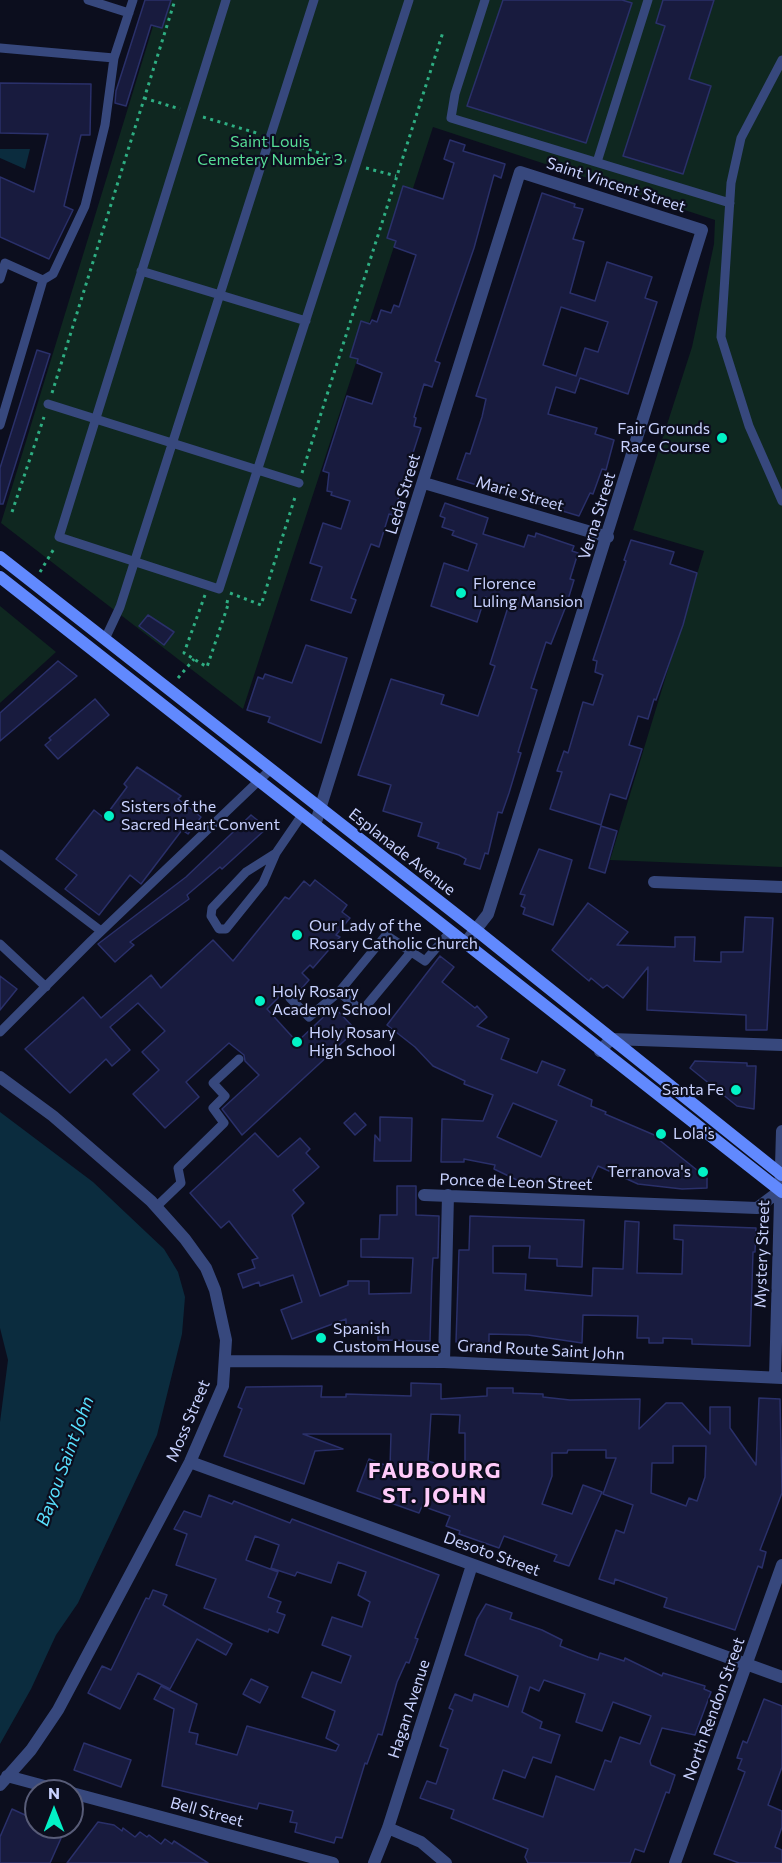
<!DOCTYPE html>
<style>
body{margin:0}
#map{position:relative;width:782px;height:1863px;overflow:hidden;background:#0c0e1e;font-family:Commissioner,sans-serif}
canvas{display:block}
.north{position:absolute;left:24px;top:1779px;width:60px;height:60px;box-sizing:border-box;background:#0c0e1e;border:2px solid #585c78;border-radius:50%;rotate:0deg;font-size:16px;font-weight:700;line-height:24px;text-align:center;color:#c9d2ff}
.north::after{content:'';display:block;margin:auto;width:21px;height:27px;background:#02f2c6;clip-path:polygon(50% 0,100% 100%,50% 72%,0 100%)}
</style>
<div id="map">
<canvas width="782" height="1863"></canvas>
<div class="north">N</div>
</div>
<script>
const ctx = document.querySelector('canvas').getContext('2d');
ctx.lineJoin = 'round';
function paint(path, color) { ctx.fillStyle = color; ctx.fill(path, 'evenodd'); }
const poly = rows => new Path2D(rows.map(r => 'M' + r).join(''));
function trace(path, color, width, dash) { ctx.strokeStyle = color; ctx.lineWidth = width; ctx.lineCap = dash ? 'butt' : 'round'; ctx.setLineDash(dash || []); ctx.stroke(path); }
function write(font, color, halo, rows, align = 'center') {
  ctx.font = font + ' Commissioner,sans-serif'; ctx.lineWidth = 4.5; ctx.setLineDash([]); ctx.textBaseline = 'middle'; ctx.strokeStyle = halo; ctx.fillStyle = color; for (const [text, x, y, turn = 0] of rows) {
    ctx.save(); ctx.translate(x, y); ctx.rotate((+turn || 0) * Math.PI / 180); ctx.textAlign = isNaN(turn) ? turn : align; if (halo) ctx.strokeText(text, 0, 0); ctx.fillText(text, 0, 0); ctx.restore();
  }
}
paint(poly([
 [161,0,782,0,782,867,610,860,704,551,633,530,692,347,714,244,715,220,433,127,243,709,1,523],
 [0,606,56,652,0,703]
]), '#0f2720');
paint(poly([
 [0,149,30,149,25,169,0,158],
 [0,1112,93,1182,164,1249,178,1272,185,1297,182,1334,157,1435,78,1603,56,1635,31,1689,0,1744,0,1422,8,1360,0,1328]
]), '#0b2c3e');
const building = poly([
 [145,0,171,0,162,28,151,25,126,106,115,103,116,91,145,0],
 [503,0,622,0,632,3,586,143,467,106,503,0],
 [663,0,714,0,689,79,711,86,683,174,623,156,665,26,656,23,663,0],
 [0,83,91,84,90,135,81,135,64,206,73,210,49,259,0,237,0,177,34,192,48,134,0,133,0,83],
 [450,140,465,145,463,151,505,164,501,178,494,175,474,248,435,361,440,363,432,387,424,384,414,417,416,418,414,426,421,428,393,515,389,514,379,547,371,544,351,598,356,600,351,613,311,600,322,567,310,563,323,523,341,529,350,501,331,495,332,492,327,491,329,473,323,471,347,396,372,404,382,373,357,363,358,359,350,357,361,321,370,324,372,320,377,322,381,310,391,313,394,305,399,307,416,255,394,247,396,241,387,238,403,186,443,199,454,163,444,159,450,140],
 [542,193,575,204,574,207,583,209,573,239,584,242,570,293,595,301,607,262,652,277,645,298,657,302,628,394,580,378,575,393,556,387,548,414,597,428,595,434,614,440,606,470,602,469,593,494,590,493,579,516,457,479,466,453,470,454,482,417,486,399,476,396,542,193],
 [561,307,608,322,598,352,585,348,576,376,543,365,561,307],
 [37,350,50,354,3,504,0,504,0,468,37,350],
 [445,503,488,518,483,534,524,547,528,535,535,537,536,533,574,546,572,551,578,553,570,579,574,580,566,606,551,644,546,642,531,688,537,690,518,752,521,753,509,793,502,813,498,812,488,854,485,853,480,869,464,864,466,859,459,855,437,848,439,843,418,836,422,823,383,811,391,785,358,775,391,679,444,695,441,704,478,716,495,666,490,664,509,604,485,597,477,622,431,606,444,563,468,571,477,544,452,535,454,531,442,527,445,518,440,516,445,503],
 [631,540,674,552,670,564,697,573,683,625,656,700,654,699,648,719,638,716,629,745,642,749,626,799,610,794,601,825,550,809,562,772,557,771,564,751,568,753,583,702,593,705,603,675,595,672,597,661,593,660,626,561,624,560,631,540],
 [148,615,174,632,164,645,139,626,148,615],
 [306,645,347,658,321,743,268,722,270,717,247,710,258,677,263,679,265,674,292,683,306,645],
 [58,661,77,676,0,741,0,713,58,661],
 [95,699,109,715,58,759,45,745,51,740,49,738,95,699],
 [137,767,181,796,178,799,201,817,188,834,182,830,141,884,130,875,99,915,65,889,77,875,56,859,94,810,104,818,127,787,124,784,137,767],
 [251,815,267,828,222,869,220,867,187,895,189,899,130,942,134,945,115,962,98,944,186,877,251,815],
 [601,826,617,831,605,873,589,868,601,826],
 [539,849,572,860,553,925,523,914,525,908,521,906,525,895,520,894,539,849],
 [315,880,347,905,342,912,350,918,336,935,340,937,313,968,310,965,302,973,309,980,302,988,285,991,267,1009,297,1042,334,1007,356,1030,242,1135,222,1109,259,1075,245,1061,244,1055,229,1043,186,1082,199,1097,165,1128,133,1094,159,1070,142,1052,165,1031,138,1003,110,1027,130,1050,112,1066,106,1059,70,1093,25,1049,83,997,101,1018,151,975,161,988,213,940,233,961,285,897,289,899,304,881,310,886,315,880],
 [588,903,628,932,617,945,675,947,675,937,695,937,694,961,721,962,721,952,743,952,745,917,773,918,767,1030,746,1030,746,1015,647,1010,648,967,623,998,607,985,603,988,591,978,589,981,552,950,588,903],
 [440,956,454,967,442,982,475,1008,477,1006,487,1017,477,1026,509,1039,501,1059,537,1073,542,1061,565,1070,558,1085,592,1100,591,1106,606,1112,605,1114,659,1137,658,1139,707,1178,707,1188,682,1189,638,1184,598,1166,590,1183,519,1181,494,1169,495,1165,464,1159,464,1162,441,1162,442,1119,483,1121,493,1095,464,1084,465,1081,433,1066,415,1047,387,1025,440,956],
 [513,1103,557,1121,541,1157,497,1137,513,1103],
 [0,976,17,989,0,1010,0,976],
 [695,1061,747,1063,747,1066,756,1066,754,1109,737,1106,690,1068,695,1061],
 [355,1113,366,1125,355,1135,344,1123,355,1113],
 [380,1117,412,1118,411,1161,374,1161,375,1135,380,1141,380,1117],
 [255,1133,278,1157,300,1138,310,1149,306,1153,319,1167,293,1190,304,1203,292,1215,320,1296,348,1285,348,1281,369,1281,369,1294,411,1293,413,1258,361,1257,361,1239,379,1239,380,1215,397,1215,397,1186,416,1186,416,1215,439,1216,438,1258,433,1258,432,1273,430,1341,378,1340,378,1332,346,1333,346,1319,292,1339,281,1310,302,1302,293,1275,260,1286,259,1282,243,1288,238,1274,255,1268,252,1260,258,1258,229,1221,221,1228,190,1193,255,1133],
 [470,1216,584,1220,582,1267,557,1266,557,1259,529,1258,530,1246,493,1246,493,1273,526,1274,525,1290,592,1296,593,1268,623,1269,625,1221,639,1222,637,1273,682,1274,683,1240,674,1239,674,1225,756,1228,755,1252,753,1252,750,1346,692,1344,692,1339,663,1338,663,1343,649,1343,649,1338,637,1338,638,1316,583,1315,582,1343,528,1335,489,1334,489,1343,456,1342,459,1250,469,1250,470,1216],
 [411,1383,441,1384,441,1399,487,1396,487,1388,513,1388,513,1393,543,1394,543,1397,570,1400,640,1399,639,1429,666,1403,682,1403,710,1434,710,1407,730,1407,730,1428,756,1465,759,1398,780,1399,782,1493,760,1550,766,1552,762,1568,758,1566,735,1630,664,1607,667,1598,615,1579,614,1584,599,1579,616,1530,624,1533,633,1505,603,1494,616,1458,606,1458,606,1450,568,1450,567,1453,552,1453,552,1476,542,1504,572,1514,583,1485,602,1492,569,1566,554,1561,557,1555,504,1536,499,1548,459,1534,460,1531,446,1526,450,1516,422,1506,419,1513,357,1491,369,1459,390,1467,391,1434,303,1434,343,1449,315,1451,304,1484,224,1456,242,1409,238,1407,246,1387,322,1386,321,1397,346,1397,346,1394,411,1396,411,1383],
 [431,1414,460,1415,459,1433,465,1433,465,1473,428,1461,431,1414],
 [673,1446,706,1446,705,1477,697,1501,689,1498,686,1506,651,1493,652,1463,673,1463,673,1446],
 [209,1495,232,1504,234,1501,290,1523,292,1519,439,1575,415,1638,418,1639,409,1663,406,1662,397,1682,382,1735,378,1734,367,1764,365,1763,342,1838,336,1837,334,1843,295,1832,297,1823,290,1822,293,1811,259,1803,257,1809,162,1786,174,1709,154,1699,161,1686,197,1704,189,1732,198,1734,196,1744,237,1755,247,1726,336,1751,339,1745,326,1738,335,1711,302,1697,312,1672,341,1683,351,1656,322,1645,332,1617,362,1627,370,1602,358,1595,366,1572,338,1562,331,1583,297,1572,295,1576,271,1568,279,1545,255,1536,246,1560,278,1572,268,1597,281,1602,277,1612,285,1615,278,1633,269,1629,268,1632,204,1608,216,1579,176,1565,187,1534,174,1529,184,1511,201,1517,209,1495],
 [153,1590,167,1595,163,1605,232,1644,226,1655,197,1639,170,1689,138,1673,120,1709,88,1693,102,1666,111,1670,146,1598,149,1599,153,1590],
 [486,1604,512,1613,510,1619,542,1630,562,1640,560,1646,588,1657,598,1660,600,1653,624,1661,625,1658,662,1676,663,1673,705,1686,704,1689,711,1692,695,1735,662,1728,650,1761,651,1765,675,1775,669,1793,666,1792,644,1852,635,1849,630,1863,528,1863,525,1857,528,1849,451,1818,454,1810,420,1798,427,1781,436,1784,448,1749,440,1746,453,1710,449,1708,455,1694,472,1701,474,1694,508,1707,518,1676,465,1655,477,1619,486,1604],
 [544,1680,585,1694,576,1722,602,1731,613,1702,651,1716,640,1744,620,1737,611,1762,605,1760,594,1790,556,1776,543,1817,493,1799,503,1770,525,1778,533,1757,551,1763,560,1735,540,1728,542,1722,522,1712,530,1687,539,1691,544,1680],
 [251,1679,268,1687,260,1703,243,1694,251,1679],
 [764,1699,782,1706,782,1767,768,1805,782,1811,782,1827,775,1847,782,1850,782,1863,739,1863,714,1854,745,1772,738,1769,742,1759,737,1758,743,1741,747,1743,764,1699],
 [84,1743,131,1760,121,1787,74,1770,84,1743],
 [12,1809,36,1820,36,1827,66,1827,50,1863,0,1863,0,1837,12,1809],
 [98,1822,114,1825,122,1831,123,1828,135,1837,140,1832,147,1837,149,1835,161,1844,165,1839,172,1844,174,1841,208,1863,67,1863,98,1822]
]);
paint(building, '#181b3e');
trace(building, '#2a306a', 1.5);
trace(poly([
 [144,98,180,109],
 [203,117,260,134],
 [280,141,346,161],
 [366,168,396,176],
 [52,393,175,0],
 [302,473,443,32],
 [12,512,44,417],
 [40,572,55,547],
 [230,593,261,605,296,494],
 [205,595,184,653,207,667,229,602,225,601],
 [178,678,194,659]
]), '#2eae82', 3, [3, 4.5]);
trace(poly([
 [88,0,129,13],
 [226,0,59,537,219,589,409,0],
 [485,0,455,94,451,118,730,203],
 [0,48,114,58],
 [782,60,741,138,731,183,721,337,749,426,782,501],
 [597,162,648,0],
 [141,271,306,321],
 [0,279,5,263,43,280,53,274,85,206,105,125,114,58,133,0],
 [48,404,299,483],
 [0,425,43,280],
 [105,639,120,607,314,0],
 [276,853,246,872,212,908,211,916,219,929,226,929,263,883,276,853,302,815],
 [0,854,101,931],
 [0,944,46,987],
 [339,992,362,1011,411,952],
 [290,998,309,1017,339,992,386,935,425,961,451,931],
 [0,1032,91,941,270,770],
 [156,1207,181,1183,178,1168,224,1123,213,1108,225,1096,213,1083,239,1059]
]), '#37487d', 9);
trace(poly([
 [424,483,608,537],
 [315,825,520,172,702,230,488,914,466,942],
 [654,882,782,887],
 [600,1051,611,1039,782,1045],
 [0,1077,53,1116,151,1201,185,1239,206,1268,215,1290,226,1340,223,1386,190,1462,58,1710,31,1750,0,1785],
 [424,1195,757,1208,781,1190],
 [226,1361,444,1362,782,1378],
 [444,1362,448,1195],
 [775,1377,782,1131],
 [190,1462,782,1677],
 [7,1776,63,1791],
 [72,1793,333,1863],
 [388,1828,421,1842,446,1863],
 [374,1863,388,1828,472,1565],
 [675,1863,782,1565]
]), '#37487d', 12);
trace(poly([
 [0,557,476,930,782,1175],
 [0,577,782,1192]
]), '#6189fe', 12);
for (const [x, y, r, color] of [
 [722,438,6,"#02f2c6"],
 [461,593,6,"#02f2c6"],
 [109,816,6,"#02f2c6"],
 [297,935,6,"#02f2c6"],
 [260,1001,6,"#02f2c6"],
 [297,1042,6,"#02f2c6"],
 [736,1090,6,"#02f2c6"],
 [661,1134,6,"#02f2c6"],
 [703,1172,6,"#02f2c6"],
 [321,1338,6,"#02f2c6"]
]) { const dot = new Path2D(); dot.arc(x, y, r, 0, 2 * Math.PI); ctx.fillStyle = color; ctx.fill(dot); trace(dot, '#0c0e1e', 2); }
write('16px', '#56dd96', '#0c0e1e', [
 ["Saint Louis",270,142],
 ["Cemetery Number 3",270,160]
]);
write('16px', '#c9d2ff', '#0c0e1e', [
 ["Saint Vincent Street",616,185,18],
 ["Leda Street",403,494,-73],
 ["Marie Street",520,494,16],
 ["Verna Street",597,516,-73],
 ["Esplanade Avenue",402,852,38],
 ["Ponce de Leon Street",516,1182,2],
 ["Mystery Street",762,1254,-88],
 ["Grand Route Saint John",541,1350,3],
 ["Moss Street",188,1421,-67],
 ["Desoto Street",492,1554,20],
 ["Hagan Avenue",409,1709,-72],
 ["North Rendon Street",714,1709,-70],
 ["Bell Street",207,1812,15]
]);
write('16px', '#c9d2ff', '#0c0e1e', [
 ["Fair Grounds",710,429,"right"],
 ["Race Course",710,447,"right"],
 ["Florence",473,584],
 ["Luling Mansion",473,602],
 ["Sisters of the",121,807],
 ["Sacred Heart Convent",121,825],
 ["Our Lady of the",309,926],
 ["Rosary Catholic Church",309,944],
 ["Holy Rosary",272,992],
 ["Academy School",272,1010],
 ["Holy Rosary",309,1033],
 ["High School",309,1051],
 ["Santa Fe",724,1090,"right"],
 ["Lola's",673,1134],
 ["Terranova's",691,1172,"right"],
 ["Spanish",333,1329],
 ["Custom House",333,1347]
], 'left');
write('italic 18px', '#58e0fe', '#0c0e1e', [
 ["Bayou Saint John",65,1461,-70]
]);
ctx.letterSpacing = '1.5px';
write('bold 22px', '#ffcbfa', '#0c0e1e', [
 ["FAUBOURG",435,1471],
 ["ST. JOHN",435,1496]
]);
ctx.letterSpacing = '0px';
</script>
